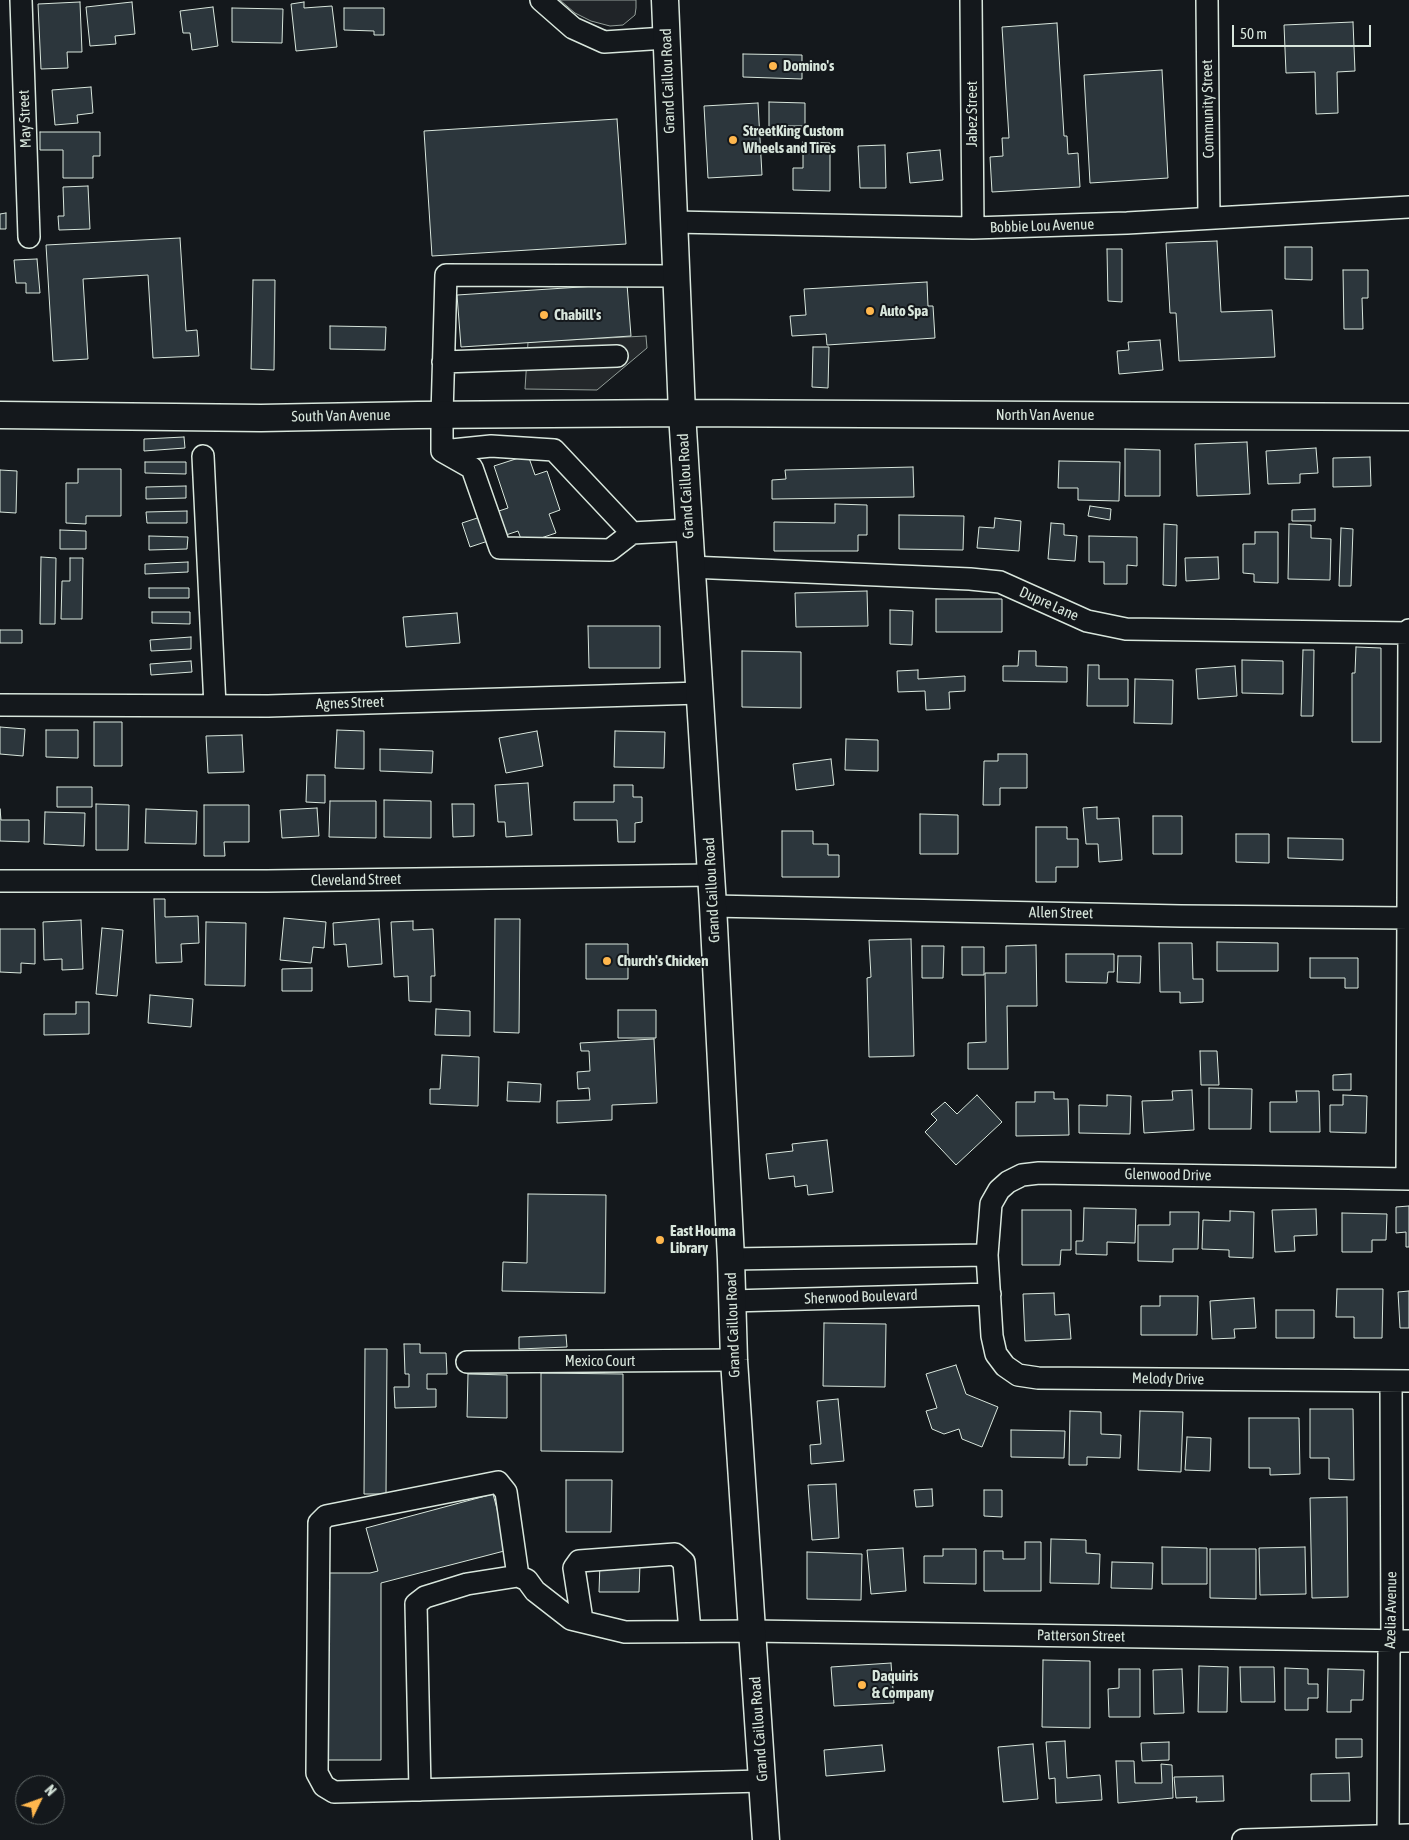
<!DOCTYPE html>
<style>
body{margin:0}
#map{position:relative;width:1409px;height:1840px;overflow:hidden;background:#14181c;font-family:"Asap Condensed",sans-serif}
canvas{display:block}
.north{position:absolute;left:15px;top:1775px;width:50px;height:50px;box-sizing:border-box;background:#14181c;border:1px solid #626a69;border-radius:50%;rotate:48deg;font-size:14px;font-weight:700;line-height:20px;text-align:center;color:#d8e6dc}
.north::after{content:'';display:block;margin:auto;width:18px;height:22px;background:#ffb74d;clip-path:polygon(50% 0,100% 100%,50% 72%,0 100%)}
.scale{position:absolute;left:1232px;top:25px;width:139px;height:22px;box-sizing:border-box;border:2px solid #d8e6dc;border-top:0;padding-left:6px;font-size:15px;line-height:18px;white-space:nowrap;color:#d8e6dc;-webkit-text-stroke:4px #14181c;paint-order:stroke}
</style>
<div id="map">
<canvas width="1409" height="1840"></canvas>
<div class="north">N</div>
<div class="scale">50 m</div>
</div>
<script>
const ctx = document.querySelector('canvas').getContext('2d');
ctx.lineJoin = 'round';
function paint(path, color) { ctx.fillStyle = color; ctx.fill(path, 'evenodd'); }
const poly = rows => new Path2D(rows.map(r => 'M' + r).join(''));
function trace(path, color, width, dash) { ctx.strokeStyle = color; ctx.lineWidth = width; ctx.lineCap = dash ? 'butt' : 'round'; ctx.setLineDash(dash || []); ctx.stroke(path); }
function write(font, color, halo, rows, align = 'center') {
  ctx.font = font + ' "Asap Condensed",sans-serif'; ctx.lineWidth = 4; ctx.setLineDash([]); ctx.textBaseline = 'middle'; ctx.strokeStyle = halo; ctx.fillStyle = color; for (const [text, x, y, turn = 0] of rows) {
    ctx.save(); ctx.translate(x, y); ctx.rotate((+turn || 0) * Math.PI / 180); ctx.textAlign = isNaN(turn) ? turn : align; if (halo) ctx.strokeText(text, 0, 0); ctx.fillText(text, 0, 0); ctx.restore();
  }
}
const green = poly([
 [560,0,636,0,636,8,635,15,623,25,610,26,591,21,575,13,560,0]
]);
paint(green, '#202428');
trace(green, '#939e99', 1);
const parking = poly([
 [646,336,647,348,597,390,525,389,528,342,646,336]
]);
paint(parking, '#24282b');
trace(parking, '#939e99', 1);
const building = poly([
 [80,2,82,52,67,52,68,68,41,69,38,4,80,2],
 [132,2,135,34,115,36,116,44,90,46,86,7,132,2],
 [304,2,304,8,332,6,337,47,296,51,291,4,304,2],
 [213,7,218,46,192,50,190,33,183,33,180,11,213,7],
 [232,8,283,9,282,43,232,42,232,8],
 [344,8,384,8,384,35,374,35,374,31,344,30,344,8],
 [1353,22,1355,71,1337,72,1338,113,1316,114,1315,72,1286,73,1284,25,1353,22],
 [1057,23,1064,136,1067,136,1068,154,1078,153,1080,187,992,192,990,157,1003,156,1002,138,1009,138,1002,27,1057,23],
 [743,54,802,55,802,79,743,77,743,54],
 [1162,70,1168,178,1090,183,1084,75,1162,70],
 [91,87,93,113,77,115,78,123,55,125,52,90,91,87],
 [769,102,805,103,805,126,782,126,782,133,769,132,769,102],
 [758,103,762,175,708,178,704,106,758,103],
 [617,119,626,244,432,256,424,131,617,119],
 [40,132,100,132,100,156,93,156,93,178,63,178,63,150,40,150,40,132],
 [803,142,830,143,830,191,793,190,793,168,803,168,803,142],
 [885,145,886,188,860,188,858,146,885,145],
 [940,150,943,180,910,183,907,153,940,150],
 [88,186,90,229,59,230,58,216,64,216,63,187,88,186],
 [6,213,6,229,0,229,0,214,6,213],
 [180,238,186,331,197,330,199,356,153,358,148,275,83,279,88,359,53,361,46,245,180,238],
 [1217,241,1221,312,1272,310,1275,357,1179,361,1176,313,1170,313,1166,243,1217,241],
 [1285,247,1312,247,1312,280,1285,279,1285,247],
 [1107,249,1122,249,1122,302,1108,301,1107,249],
 [37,259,40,293,26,293,26,283,16,283,14,260,37,259],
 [1343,270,1368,270,1368,298,1362,298,1363,329,1344,329,1343,270],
 [253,280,275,280,274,370,251,369,253,280],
 [927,282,928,306,933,306,935,338,827,345,826,334,792,336,790,316,806,315,804,289,927,282],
 [627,284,631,336,461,347,457,295,627,284],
 [330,326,386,327,385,350,330,349,330,326],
 [1160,340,1163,370,1119,374,1117,351,1129,350,1128,342,1160,340],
 [813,347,829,347,828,388,812,387,813,347],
 [184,437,185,448,144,451,144,439,184,437],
 [1247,442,1250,494,1197,496,1195,444,1247,442],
 [1316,448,1318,473,1300,474,1300,483,1268,484,1266,451,1316,448],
 [1125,449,1160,450,1160,496,1125,496,1125,449],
 [528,455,535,475,547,471,560,510,549,514,556,533,523,544,518,531,470,547,462,523,508,508,494,466,528,455],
 [1370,457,1371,486,1333,487,1333,458,1370,457],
 [1059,461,1120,462,1119,501,1078,500,1078,488,1058,488,1059,461],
 [145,462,186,462,186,474,145,473,145,462],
 [913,467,914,497,772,499,772,480,786,479,785,470,913,467],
 [78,469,121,469,121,516,86,516,86,524,66,523,66,483,78,483,78,469],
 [0,470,17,471,16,513,0,512,0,470],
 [186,486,186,498,146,499,146,487,186,486],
 [835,504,867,505,867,535,858,535,858,551,774,551,774,522,835,523,835,504],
 [1090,506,1111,509,1110,520,1088,516,1090,506],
 [1315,509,1315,521,1292,521,1292,510,1315,509],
 [187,511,187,523,147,523,146,512,187,511],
 [899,515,964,516,963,550,899,549,899,515],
 [995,518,1021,521,1019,551,977,548,979,527,994,528,995,518],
 [1051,523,1064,524,1064,535,1077,536,1075,561,1048,559,1051,523],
 [1164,524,1177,525,1176,586,1163,585,1164,524],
 [1289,524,1311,525,1311,538,1331,539,1330,580,1288,579,1289,524],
 [1341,528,1353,529,1351,586,1339,586,1341,528],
 [60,530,86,531,86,549,60,549,60,530],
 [1255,532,1278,532,1278,583,1254,582,1254,574,1243,573,1243,544,1255,544,1255,532],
 [149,536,188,537,187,549,149,550,149,536],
 [1089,536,1137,537,1137,566,1127,565,1127,584,1104,584,1104,562,1089,562,1089,536],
 [41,557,56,558,55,624,40,624,41,557],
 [1218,557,1219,579,1186,581,1185,558,1218,557],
 [70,558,83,558,82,619,61,619,62,581,70,581,70,558],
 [188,562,188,572,145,574,145,564,188,562],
 [149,588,189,588,189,598,149,598,149,588],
 [867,591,868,626,796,627,795,593,867,591],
 [936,599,1002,599,1002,632,936,632,936,599],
 [890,610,913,611,912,645,890,644,890,610],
 [152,612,190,612,190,624,152,623,152,612],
 [457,613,460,643,406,647,403,617,457,613],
 [588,626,660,626,660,668,589,668,588,626],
 [0,630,22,630,22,643,0,643,0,630],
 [191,637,191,649,151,651,150,640,191,637],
 [1356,647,1381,648,1381,742,1352,742,1352,673,1355,673,1356,647],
 [1303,650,1314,650,1313,716,1301,716,1303,650],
 [742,651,801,652,801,708,742,707,742,651],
 [1019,651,1036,651,1036,666,1067,667,1067,682,1003,681,1003,666,1018,666,1019,651],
 [1242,660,1283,661,1283,694,1242,693,1242,660],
 [191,661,192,672,151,675,150,664,191,661],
 [1088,665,1099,665,1099,679,1128,679,1128,706,1087,706,1088,665],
 [1235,666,1237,696,1198,699,1196,669,1235,666],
 [918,670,918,679,965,676,965,691,949,692,950,709,926,710,925,691,898,692,897,671,918,670],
 [1135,679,1173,680,1172,724,1134,723,1135,679],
 [94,722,122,722,122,766,94,766,94,722],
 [0,727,25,729,23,756,0,754,0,727],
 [46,730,78,730,78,758,46,757,46,730],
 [337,730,364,731,364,769,335,768,337,730],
 [537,731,543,766,506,773,499,738,537,731],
 [615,731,665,732,664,768,614,767,615,731],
 [242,735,244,772,208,773,206,736,242,735],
 [846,739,878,740,878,771,845,770,846,739],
 [380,749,433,751,432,773,380,771,380,749],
 [998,754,1027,754,1027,788,1000,788,1000,805,983,805,984,761,998,761,998,754],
 [831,759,834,785,796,790,793,764,831,759],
 [307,775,325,775,325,803,306,802,307,775],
 [528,783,532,835,506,837,505,822,498,822,495,785,528,783],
 [614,785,633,785,633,797,642,797,642,822,635,823,635,842,618,842,617,820,574,820,574,802,614,802,614,785],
 [57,787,92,787,92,807,57,807,57,787],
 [384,800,431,801,431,838,384,837,384,800],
 [330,801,376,801,376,838,329,837,330,801],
 [96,804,129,805,128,850,96,850,96,804],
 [452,804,474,804,474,836,453,837,452,804],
 [204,805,249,805,249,842,224,842,225,856,204,856,204,805],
 [1097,807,1097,819,1119,818,1122,860,1099,862,1098,844,1086,844,1083,808,1097,807],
 [317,808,319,836,282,838,280,810,317,808],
 [0,809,1,820,29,820,29,842,0,841,0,809],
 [146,809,197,811,196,844,145,843,146,809],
 [45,812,85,813,84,846,44,844,45,812],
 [920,814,958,815,958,854,920,854,920,814],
 [1153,816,1182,816,1182,854,1153,854,1153,816],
 [1036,827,1067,827,1067,839,1078,839,1078,867,1056,867,1056,882,1036,882,1036,827],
 [782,831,813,831,813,844,828,844,828,855,839,855,839,877,782,877,782,831],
 [1236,834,1269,834,1269,863,1236,862,1236,834],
 [1288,838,1343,839,1343,860,1288,858,1288,838],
 [154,899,165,899,165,917,198,916,199,943,181,944,182,962,156,963,154,899],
 [284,918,326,922,324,948,313,947,311,963,280,960,284,918],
 [379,919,382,964,348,967,346,944,334,945,333,923,379,919],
 [495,919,520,919,519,1033,494,1032,495,919],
 [81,920,83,969,62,970,62,959,44,960,43,922,81,920],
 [413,921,413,930,433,929,435,976,431,976,431,1002,409,1001,408,976,394,977,391,922,413,921],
 [206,922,246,923,245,986,205,985,206,922],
 [102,928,123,930,117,996,96,994,102,928],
 [0,929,35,929,35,964,21,963,21,973,0,972,0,929],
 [911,939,914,1056,869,1057,867,978,871,977,869,940,911,939],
 [1217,942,1278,943,1278,971,1217,971,1217,942],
 [1159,943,1192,943,1193,979,1203,979,1203,1002,1180,1003,1180,992,1160,992,1159,943],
 [586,944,628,944,628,979,586,979,586,944],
 [1036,945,1037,1006,1007,1006,1008,1069,968,1069,968,1043,986,1042,985,973,1006,973,1006,946,1036,945],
 [922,946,944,946,943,978,922,978,922,946],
 [962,947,984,947,984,975,962,975,962,947],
 [1066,954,1114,954,1114,972,1108,972,1107,983,1066,982,1066,954],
 [1118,956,1141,956,1140,983,1117,982,1118,956],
 [1310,958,1358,958,1358,988,1345,988,1345,978,1310,978,1310,958],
 [312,968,312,991,282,991,282,969,312,968],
 [150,995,193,999,191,1027,148,1023,150,995],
 [76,1002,89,1002,89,1034,44,1035,44,1014,76,1014,76,1002],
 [436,1009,470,1011,470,1036,435,1035,436,1009],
 [618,1010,656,1010,656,1038,618,1038,618,1010],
 [654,1039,657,1103,612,1105,612,1120,557,1123,557,1101,590,1100,589,1088,578,1089,577,1072,590,1071,589,1051,581,1051,580,1043,654,1039],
 [1200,1051,1217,1051,1219,1085,1201,1085,1200,1051],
 [442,1055,479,1057,478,1106,430,1104,430,1089,440,1089,442,1055],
 [1351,1074,1351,1090,1333,1090,1333,1075,1351,1074],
 [508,1082,541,1084,540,1102,507,1101,508,1082],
 [1209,1088,1252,1089,1251,1129,1209,1129,1209,1088],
 [1192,1090,1194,1130,1144,1133,1142,1101,1173,1100,1172,1091,1192,1090],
 [1296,1091,1319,1091,1320,1132,1270,1132,1270,1102,1297,1102,1296,1091],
 [1035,1092,1054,1092,1054,1099,1068,1099,1069,1135,1016,1136,1016,1102,1035,1102,1035,1092],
 [977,1095,1002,1122,956,1165,925,1132,937,1120,931,1114,945,1102,957,1114,977,1095],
 [1107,1095,1131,1096,1130,1134,1079,1133,1079,1105,1107,1106,1107,1095],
 [1343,1095,1367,1096,1366,1133,1330,1132,1330,1105,1343,1105,1343,1095],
 [827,1140,833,1192,808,1195,807,1185,795,1187,794,1176,769,1179,766,1154,793,1151,792,1144,827,1140],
 [528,1194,606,1195,605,1293,502,1291,503,1262,527,1263,528,1194],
 [1409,1206,1409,1247,1406,1247,1406,1232,1396,1233,1396,1207,1409,1206],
 [1084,1208,1136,1209,1135,1243,1107,1242,1107,1255,1076,1254,1076,1241,1083,1241,1084,1208],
 [1316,1209,1317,1235,1294,1236,1295,1251,1275,1252,1272,1210,1316,1209],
 [1022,1210,1071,1210,1071,1250,1061,1250,1060,1265,1022,1265,1022,1210],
 [1230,1211,1254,1212,1253,1258,1229,1257,1229,1250,1202,1249,1203,1220,1230,1221,1230,1211],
 [1170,1212,1199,1212,1198,1249,1173,1249,1173,1262,1138,1261,1138,1225,1170,1225,1170,1212],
 [1342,1213,1387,1214,1386,1240,1372,1240,1372,1252,1342,1252,1342,1213],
 [1337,1289,1383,1289,1382,1338,1354,1338,1354,1317,1336,1317,1337,1289],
 [1409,1291,1409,1328,1400,1328,1398,1292,1409,1291],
 [1054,1293,1055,1315,1069,1314,1071,1339,1025,1341,1023,1294,1054,1293],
 [1160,1296,1198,1296,1197,1335,1141,1335,1141,1306,1160,1306,1160,1296],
 [1254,1298,1256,1328,1234,1329,1235,1338,1212,1339,1210,1301,1254,1298],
 [1276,1310,1314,1310,1314,1338,1276,1338,1276,1310],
 [824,1323,886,1324,885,1387,823,1386,824,1323],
 [566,1335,567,1347,519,1349,519,1337,566,1335],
 [404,1344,420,1344,420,1353,446,1353,447,1374,427,1374,427,1389,436,1389,436,1407,395,1408,394,1387,409,1387,409,1374,405,1374,404,1344],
 [365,1349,387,1349,386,1494,364,1494,365,1349],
 [956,1365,966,1394,998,1407,982,1447,962,1439,959,1429,944,1434,932,1429,926,1411,937,1408,926,1374,956,1365],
 [541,1373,623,1374,623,1452,541,1451,541,1373],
 [468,1374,507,1375,507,1418,467,1417,468,1374],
 [838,1399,844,1461,811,1464,810,1445,821,1444,817,1401,838,1399],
 [1310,1409,1353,1409,1354,1480,1329,1479,1329,1458,1310,1458,1310,1409],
 [1070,1411,1101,1412,1101,1434,1121,1435,1120,1458,1087,1457,1087,1465,1069,1465,1070,1411],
 [1140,1411,1183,1412,1181,1472,1138,1470,1140,1411],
 [1249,1418,1299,1418,1300,1474,1270,1475,1270,1468,1249,1468,1249,1418],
 [1011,1430,1065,1431,1064,1458,1011,1457,1011,1430],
 [1187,1437,1211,1438,1210,1471,1185,1470,1187,1437],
 [566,1480,612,1480,611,1532,566,1532,566,1480],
 [836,1484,839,1538,812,1540,808,1485,836,1484],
 [932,1489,933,1506,916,1507,914,1490,932,1489],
 [984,1490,1002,1490,1002,1517,984,1516,984,1490],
 [493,1494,508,1550,381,1583,381,1760,324,1760,324,1573,370,1573,378,1571,366,1528,493,1494],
 [1347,1497,1348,1597,1312,1598,1310,1498,1347,1497],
 [1051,1539,1086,1540,1086,1553,1100,1554,1099,1584,1050,1583,1051,1539],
 [1025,1542,1041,1542,1041,1591,984,1591,984,1551,1003,1551,1003,1559,1025,1559,1025,1542],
 [1162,1547,1207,1548,1207,1584,1162,1584,1162,1547],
 [1305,1547,1306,1594,1260,1595,1259,1548,1305,1547],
 [903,1548,906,1591,871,1594,867,1550,903,1548],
 [943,1549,976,1549,976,1584,924,1583,924,1556,943,1556,943,1549],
 [1210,1549,1256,1549,1256,1599,1210,1598,1210,1549],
 [807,1552,862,1554,861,1600,807,1599,807,1552],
 [1112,1562,1153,1563,1152,1589,1111,1588,1112,1562],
 [600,1563,640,1564,639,1592,599,1592,600,1563],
 [1043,1660,1090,1661,1090,1728,1042,1727,1043,1660],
 [891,1663,894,1703,834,1706,831,1667,891,1663],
 [1199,1666,1228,1667,1227,1712,1198,1712,1199,1666],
 [1240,1667,1274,1667,1275,1702,1241,1702,1240,1667],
 [1285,1668,1308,1669,1308,1684,1318,1684,1318,1698,1308,1698,1308,1710,1285,1710,1285,1668],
 [1119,1669,1140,1669,1140,1717,1109,1717,1108,1689,1119,1688,1119,1669],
 [1182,1669,1184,1713,1154,1714,1153,1670,1182,1669],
 [1328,1669,1364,1670,1363,1700,1351,1700,1351,1712,1327,1712,1328,1669],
 [1336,1739,1362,1739,1362,1757,1336,1758,1336,1739],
 [1065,1741,1067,1778,1100,1775,1102,1800,1056,1803,1055,1778,1049,1779,1046,1742,1065,1741],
 [1169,1742,1169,1760,1142,1761,1141,1743,1169,1742],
 [1033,1744,1038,1799,1003,1802,998,1747,1033,1744],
 [882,1745,885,1771,826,1776,824,1750,882,1745],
 [1116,1761,1134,1761,1135,1783,1162,1783,1161,1764,1172,1765,1173,1798,1118,1803,1116,1761],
 [1349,1773,1350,1801,1311,1801,1311,1774,1349,1773],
 [1223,1776,1224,1801,1196,1802,1197,1797,1176,1798,1174,1777,1223,1776]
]);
paint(building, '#2c363c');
trace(building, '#d8e6dc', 1);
const minor = poly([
 [21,0,29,237],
 [541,0,573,28,604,42,666,38],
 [971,0,973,228],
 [1207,0,1209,218],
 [674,222,973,228,1127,223,1409,207],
 [676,276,446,275,442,415,442,451,472,468,500,548,610,550,632,533,688,530],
 [443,362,617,356],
 [442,451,491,446,554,450,632,533],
 [203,456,215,706],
 [690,567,970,579,1000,582,1087,621,1126,629,1409,633],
 [0,705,268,706,700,693],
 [0,881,267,881,711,875],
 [713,906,1181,916,1409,918],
 [1407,1179,1409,630],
 [1409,1179,1039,1173,1022,1175,1008,1182,999,1190,991,1204,987,1255,992,1336,996,1354,1005,1366,1018,1375,1038,1378,1409,1381],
 [731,1259,987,1255],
 [731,1301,990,1294],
 [467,1362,734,1360],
 [518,1576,506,1492,498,1482,326,1516,319,1523,317,1773,324,1786,334,1792,762,1781],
 [582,1620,574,1568,579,1561,675,1554,684,1562,690,1631],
 [420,1790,416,1604,425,1597,467,1584,518,1576,527,1580,535,1591,571,1619,625,1632,752,1631,1409,1641],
 [1243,1840,1409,1835],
 [1388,1840,1389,1652,1392,1641,1391,1381]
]);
const major = poly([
 [665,0,682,413,713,906,731,1259,734,1360,766,1840],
 [0,415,261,418,418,415,682,413,1409,417]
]);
trace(minor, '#d8e6dc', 24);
trace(major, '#d8e6dc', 29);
trace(minor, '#14181c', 21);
trace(major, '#14181c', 26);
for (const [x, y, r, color] of [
 [773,66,5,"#ffb74d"],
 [733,140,5,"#ffb74d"],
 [870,311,5,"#ffb74d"],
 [544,315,5,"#ffb74d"],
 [607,961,5,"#ffb74d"],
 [660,1240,5,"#ffb74d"],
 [862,1685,5,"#ffb74d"]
]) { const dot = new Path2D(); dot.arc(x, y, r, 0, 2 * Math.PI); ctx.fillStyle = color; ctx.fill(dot); trace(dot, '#14181c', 2); }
write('bold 15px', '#d8e6dc', '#14181c', [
 ["Domino's",783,66],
 ["StreetKing Custom",743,131],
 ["Wheels and Tires",743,148],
 ["Auto Spa",880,311],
 ["Chabill's",554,315],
 ["Church's Chicken",617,961],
 ["East Houma",670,1231],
 ["Library",670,1248],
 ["Daquiris",872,1676],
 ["& Company",872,1693]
], 'left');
write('15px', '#d8e6dc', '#14181c', [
 ["Grand Caillou Road",668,81,-92],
 ["Community Street",1208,109,-91],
 ["Jabez Street",972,114,-90],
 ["May Street",25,119,-92],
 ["Bobbie Lou Avenue",1042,226,-2],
 ["North Van Avenue",1045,415],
 ["South Van Avenue",341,416,-1],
 ["Grand Caillou Road",686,486,-93],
 ["Dupre Lane",1049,604,24],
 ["Agnes Street",350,703,-2],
 ["Cleveland Street",356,880,-1],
 ["Grand Caillou Road",712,890,-93],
 ["Allen Street",1061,913,1],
 ["Glenwood Drive",1168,1175,1],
 ["Sherwood Boulevard",861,1297,-2],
 ["Grand Caillou Road",733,1325,-92],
 ["Mexico Court",600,1361],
 ["Melody Drive",1168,1379,1],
 ["Azelia Avenue",1391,1610,-89],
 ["Patterson Street",1081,1636,1],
 ["Grand Caillou Road",759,1729,-94]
]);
</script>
